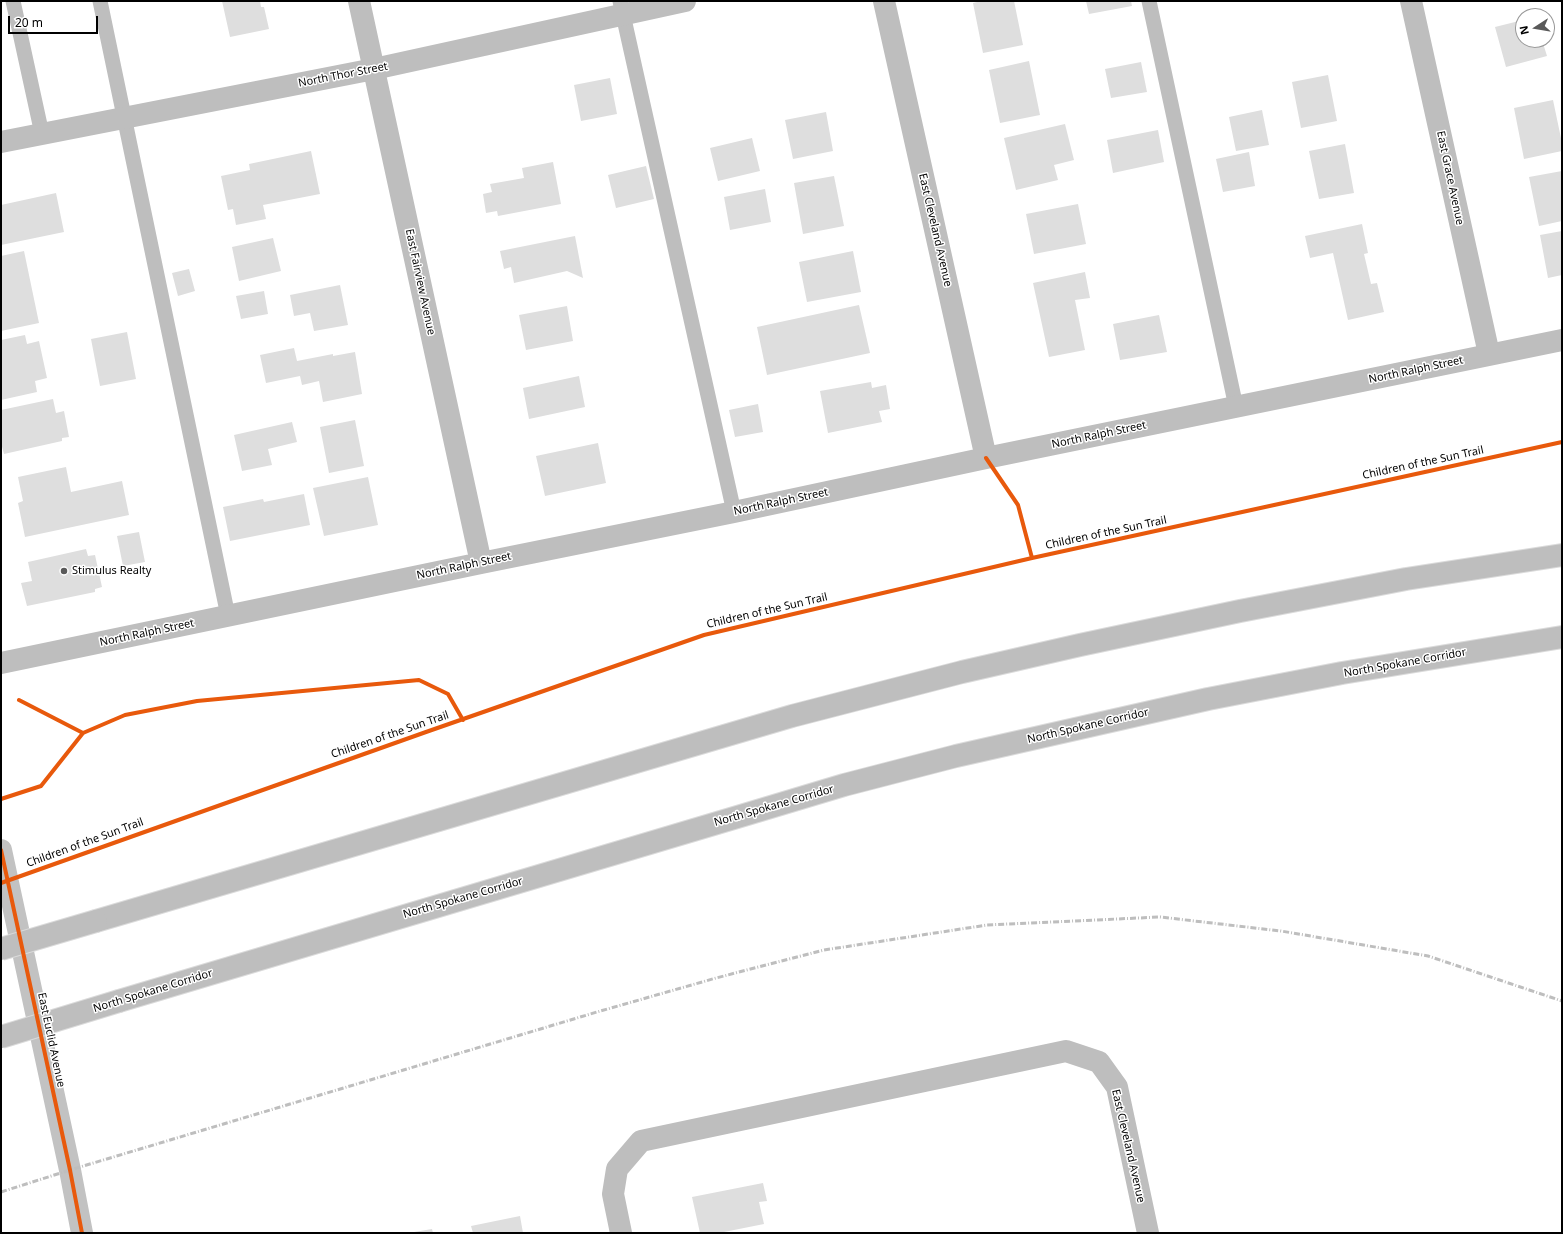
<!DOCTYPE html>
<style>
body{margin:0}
#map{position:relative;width:1563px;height:1234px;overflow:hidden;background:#fff;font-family:"Noto Sans",sans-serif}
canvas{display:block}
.frame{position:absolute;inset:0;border:2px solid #000;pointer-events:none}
.north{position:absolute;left:1515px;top:8px;width:40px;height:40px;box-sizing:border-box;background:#fff;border:1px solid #999;border-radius:50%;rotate:258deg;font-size:11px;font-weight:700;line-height:16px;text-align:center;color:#000}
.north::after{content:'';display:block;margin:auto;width:14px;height:18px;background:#595959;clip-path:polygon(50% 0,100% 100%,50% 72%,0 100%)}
.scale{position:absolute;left:8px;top:16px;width:90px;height:18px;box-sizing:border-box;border:2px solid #000;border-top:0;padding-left:5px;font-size:12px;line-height:14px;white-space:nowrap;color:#000;-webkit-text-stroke:3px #fff;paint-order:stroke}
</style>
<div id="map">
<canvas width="1563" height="1234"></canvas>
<div class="frame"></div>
<div class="north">N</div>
<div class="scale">20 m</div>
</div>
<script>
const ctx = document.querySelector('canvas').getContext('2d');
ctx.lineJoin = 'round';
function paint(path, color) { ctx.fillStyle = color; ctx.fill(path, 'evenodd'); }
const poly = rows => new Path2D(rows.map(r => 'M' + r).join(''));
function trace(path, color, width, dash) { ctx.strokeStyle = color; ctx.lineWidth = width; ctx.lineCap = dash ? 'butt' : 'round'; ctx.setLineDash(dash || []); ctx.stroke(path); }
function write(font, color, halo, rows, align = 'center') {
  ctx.font = font + ' "Noto Sans",sans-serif'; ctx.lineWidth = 3; ctx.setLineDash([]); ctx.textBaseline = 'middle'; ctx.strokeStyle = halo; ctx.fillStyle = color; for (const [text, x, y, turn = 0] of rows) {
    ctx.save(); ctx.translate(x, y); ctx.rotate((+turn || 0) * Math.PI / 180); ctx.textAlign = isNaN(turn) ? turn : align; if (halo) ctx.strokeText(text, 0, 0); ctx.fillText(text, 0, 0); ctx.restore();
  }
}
paint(poly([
 [222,1,260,1,261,7,264,7,269,29,230,37],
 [981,1,1014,1,1023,45,983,53,973,3],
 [1086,1,1131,1,1132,6,1089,14],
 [1523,20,1523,40,1542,40,1547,56,1506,67,1495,27],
 [1029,61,1040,115,1000,123,989,70],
 [1141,62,1147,92,1111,98,1105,69],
 [1328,75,1337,121,1301,128,1292,82],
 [610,78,617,114,581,121,574,85],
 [1553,100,1562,143,1562,151,1524,159,1514,108],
 [1262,110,1269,145,1236,151,1229,117],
 [826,112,833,151,793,159,785,120],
 [1065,124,1074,160,1054,165,1058,180,1016,190,1004,138],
 [1158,130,1164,162,1113,173,1107,140],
 [752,138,760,171,718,181,710,148],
 [1345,144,1354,193,1319,199,1309,151],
 [311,151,320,194,263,205,266,219,236,225,233,209,228,210,221,176,250,170,249,164],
 [1249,152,1255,186,1223,192,1216,159],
 [553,162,561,204,498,216,497,211,486,213,483,194,492,192,490,184,524,178,522,168],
 [646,166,654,199,616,208,608,175],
 [1562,171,1562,221,1539,226,1529,177],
 [834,176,844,226,803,234,794,183],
 [765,189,771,222,730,230,724,197],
 [56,193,64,232,1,245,1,205],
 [1078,204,1086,244,1034,254,1026,214],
 [1362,224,1368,253,1364,254,1371,284,1377,283,1384,312,1348,320,1333,253,1310,258,1305,236],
 [1562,231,1562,275,1548,278,1540,235],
 [575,236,583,278,567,271,514,283,511,267,504,269,500,251],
 [273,238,281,271,239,281,232,247],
 [24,251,39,323,1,331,1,256],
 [853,251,861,292,807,302,799,262],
 [189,269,195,291,178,296,172,273],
 [1085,272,1090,298,1075,300,1085,350,1049,357,1033,283],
 [340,285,348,325,314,331,310,313,294,316,290,295],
 [264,291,268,314,241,319,236,296],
 [859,305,870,353,767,375,757,327],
 [567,306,573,341,526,350,519,315],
 [1159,315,1167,352,1120,360,1113,324],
 [127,332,136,379,100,386,91,339],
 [25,335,27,344,39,341,47,378,35,381,37,392,1,400,1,340],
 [294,348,297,361,333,354,333,356,355,352,362,394,323,402,319,381,302,385,300,376,266,383,260,355],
 [579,376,585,407,529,419,523,388],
 [871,382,872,388,886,385,890,409,879,411,882,422,828,433,820,391],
 [53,399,56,413,64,411,69,437,62,438,62,441,4,454,1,443,1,410],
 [758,404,763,432,735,437,729,410],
 [355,420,364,466,329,473,320,427],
 [292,422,297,442,268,449,272,465,242,471,234,435],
 [598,443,606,483,545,496,536,456],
 [66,467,71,492,122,481,129,515,25,537,18,503,23,501,18,477],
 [368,477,378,525,324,536,313,488],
 [304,494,310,525,230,541,223,507,263,499,264,502],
 [139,532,145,562,123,566,117,536],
 [86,549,88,556,95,555,102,587,95,589,95,592,27,606,21,583,32,581,28,562],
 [763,1183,767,1201,759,1202,764,1224,719,1233,700,1233,692,1197],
 [520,1216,523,1233,473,1233,471,1226],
 [432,1229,433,1233,414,1233,414,1232]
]), '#dedede');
const highway = poly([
 [96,921,792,716,962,672,1080,645,1240,611,1406,579,1562,555],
 [119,1001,744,815,844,785,956,756,1208,699,1342,673,1562,637]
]);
trace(highway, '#dbdbdb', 24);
trace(poly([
 [13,1,42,134],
 [100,1,228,616],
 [620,1,734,512],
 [1149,1,1236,407]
]), '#bebebe', 15);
trace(poly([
 [359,1,481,563],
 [884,1,986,458],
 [1411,1,1489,354],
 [1,142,374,69,685,1],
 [1,663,481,563,734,512,986,458,1562,340],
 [621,1233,613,1194,617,1169,641,1141,1066,1051,1099,1062,1117,1087,1148,1233]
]), '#bebebe', 22);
trace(poly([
 [1,850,70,1170,82,1233]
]), '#c2c2c2', 22);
trace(highway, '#bebebe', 22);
trace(poly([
 [1,1192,70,1170,597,1012,716,978,824,950,987,925,1160,917,1281,931,1428,956,1562,1001]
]), '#bebebe', 3, [6, 2, 1, 2]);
const highwayBridge = poly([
 [1,949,96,921],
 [1,1037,119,1001]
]);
trace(highwayBridge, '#dbdbdb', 24, []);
trace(highwayBridge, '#bebebe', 22);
trace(poly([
 [986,458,1018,505,1032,558],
 [19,700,83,733],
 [1,799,41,786,83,733,125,715,197,701,419,680,448,694,463,720],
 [1,850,70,1170,82,1233],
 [1,883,426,732,704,635,1032,558,1562,442]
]), '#e8590c', 4);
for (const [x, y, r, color] of [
 [64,571,4,"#595959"]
]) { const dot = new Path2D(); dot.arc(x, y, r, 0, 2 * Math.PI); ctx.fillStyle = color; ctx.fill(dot); trace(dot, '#fff', 1.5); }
write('11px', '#000', '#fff', [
 ["North Thor Street",343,75,-11],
 ["East Grace Avenue",1450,178,78],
 ["East Cleveland Avenue",935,230,77],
 ["East Fairview Avenue",420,282,78],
 ["North Ralph Street",1416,370,-12],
 ["North Ralph Street",1099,435,-12],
 ["Children of the Sun Trail",1423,463,-12],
 ["North Ralph Street",781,502,-12],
 ["Children of the Sun Trail",1106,533,-12],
 ["North Ralph Street",464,566,-12],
 ["Children of the Sun Trail",767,611,-13],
 ["North Ralph Street",147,633,-12],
 ["North Spokane Corridor",1405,663,-10],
 ["North Spokane Corridor",1088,726,-13],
 ["Children of the Sun Trail",390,735,-19],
 ["North Spokane Corridor",774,806,-16],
 ["Children of the Sun Trail",85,843,-20],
 ["North Spokane Corridor",463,898,-16],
 ["North Spokane Corridor",153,991,-17],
 ["East Euclid Avenue",51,1040,78],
 ["East Cleveland Avenue",1128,1146,77]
]);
write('11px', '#000', '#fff', [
 ["Stimulus Realty",72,571]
], 'left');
</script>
